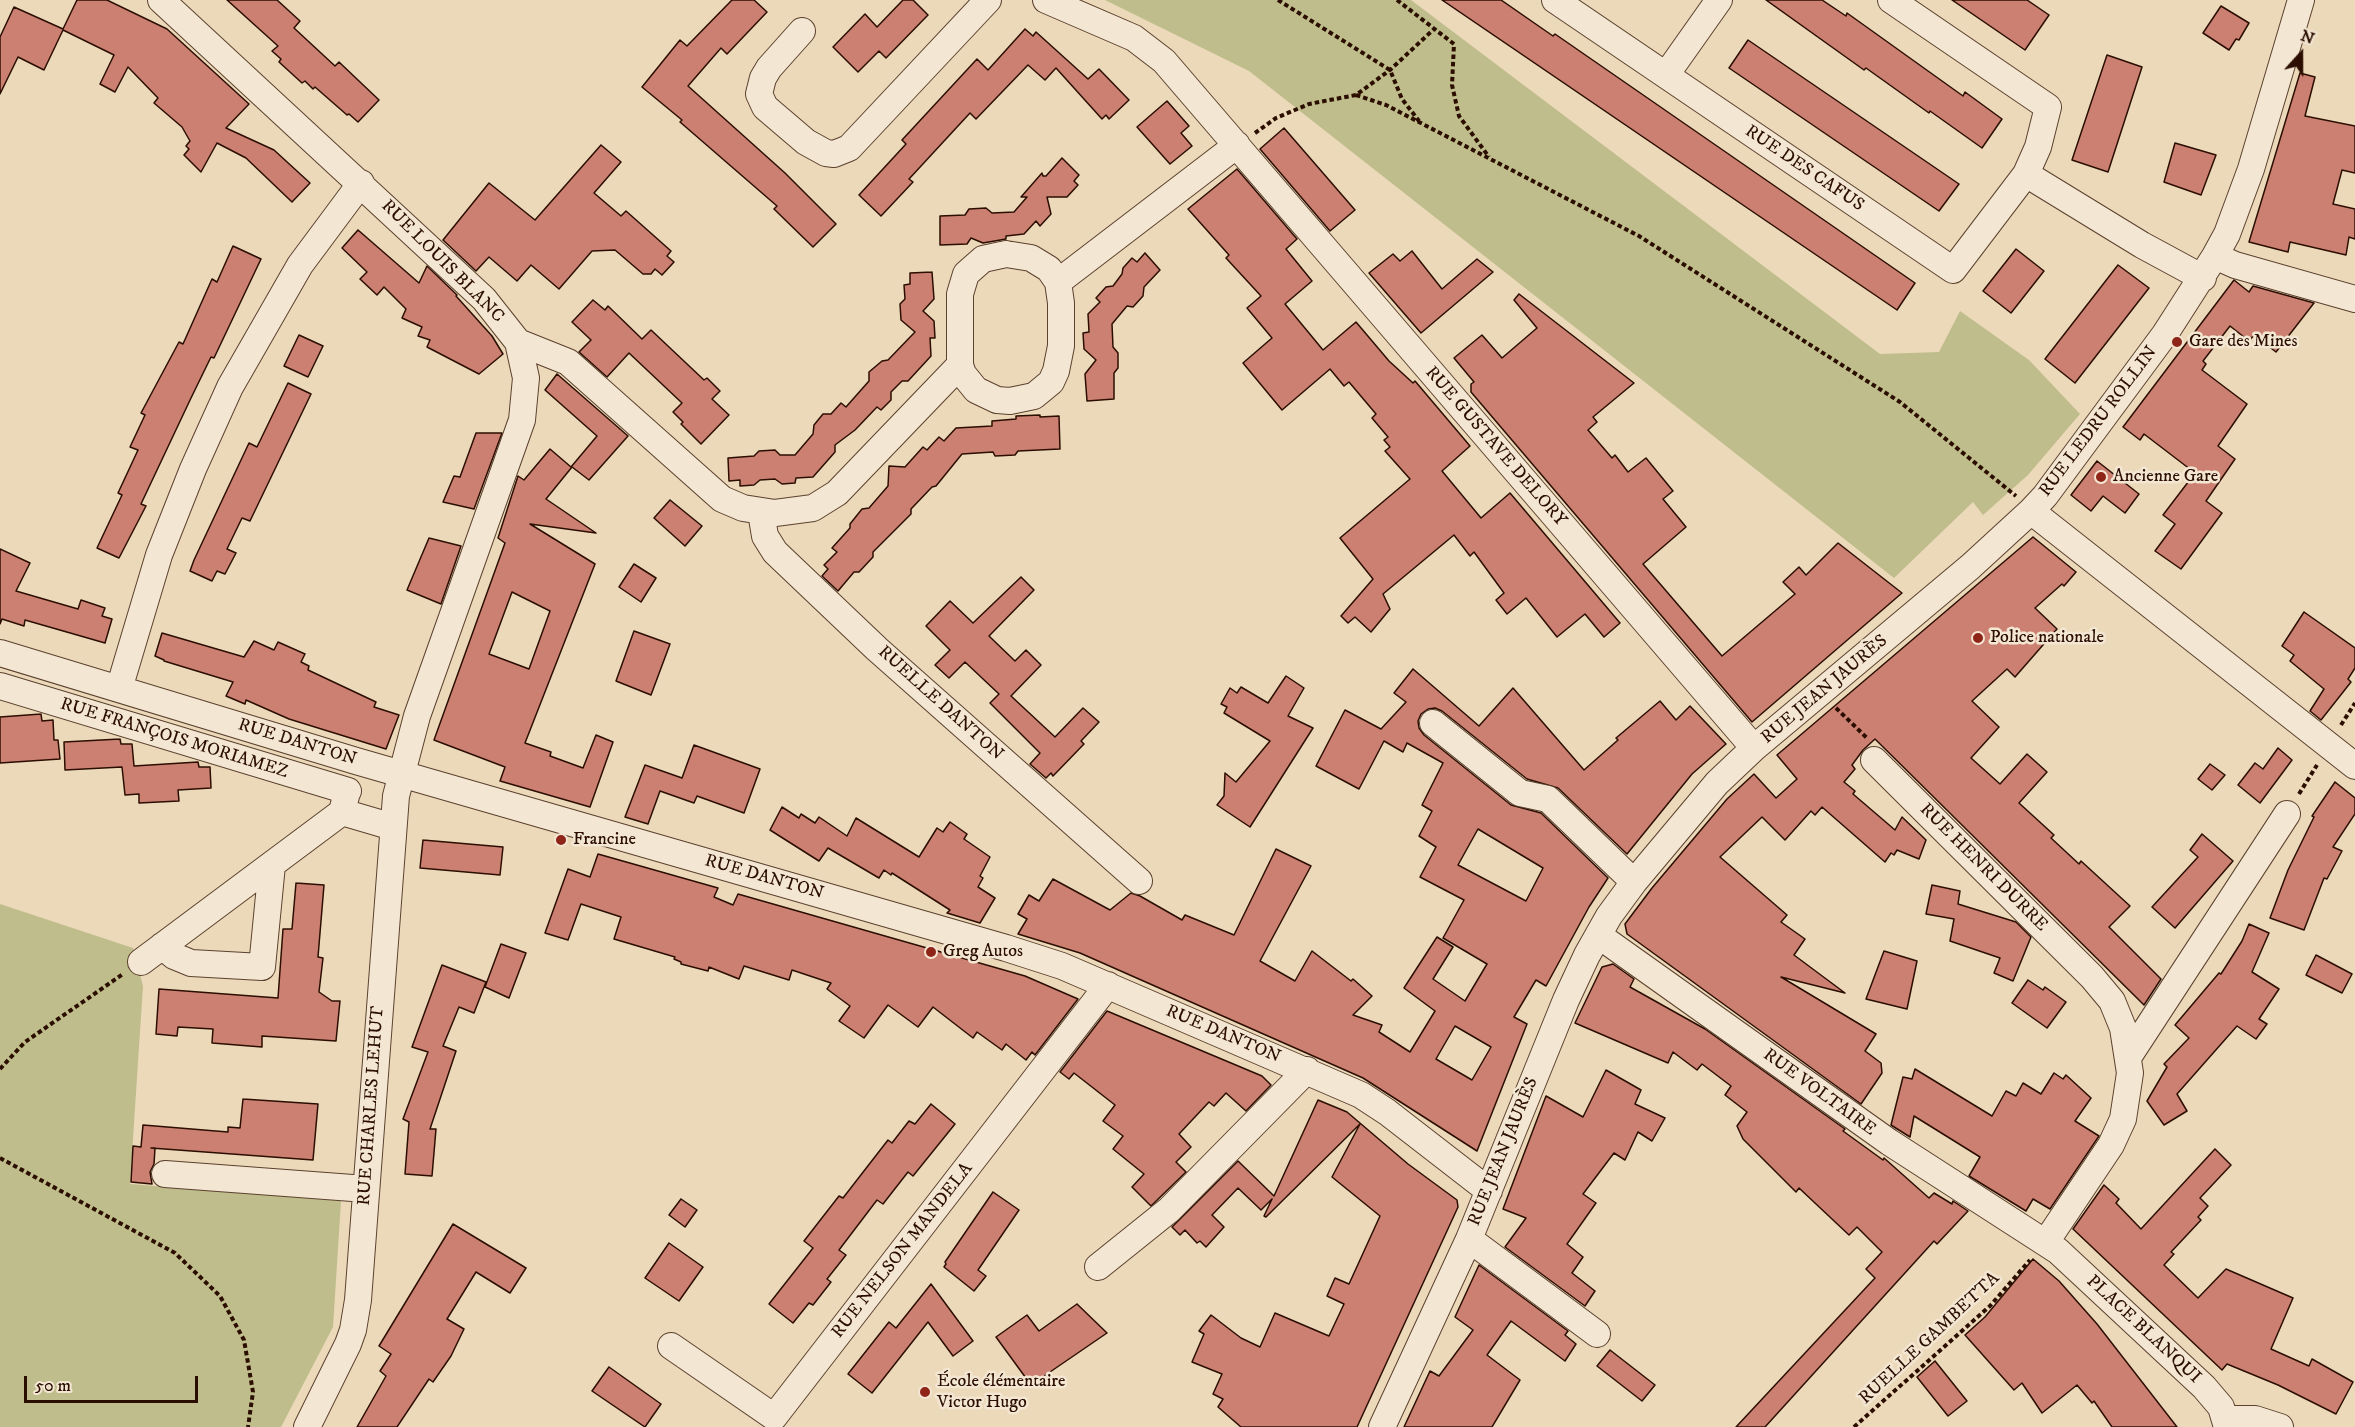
<!DOCTYPE html>
<meta charset="utf-8">
<style>
body{margin:0}
#map{position:relative;width:2355px;height:1427px;overflow:hidden;background:#ecd9ba;font-family:"IM FELL DW Pica",serif}
canvas{display:block}
.north{position:absolute;left:2271px;top:24px;width:60px;height:60px;-webkit-text-stroke:4px #f3e6d2;paint-order:stroke;rotate:21deg;font-size:16px;font-weight:700;line-height:24px;text-align:center;color:#2b0e00}
.north::after{content:'';display:block;margin:auto;width:21px;height:27px;background:#2b0e00;clip-path:polygon(50% 0,100% 100%,50% 72%,0 100%)}
.scale{position:absolute;left:24px;top:1376px;width:174px;height:27px;box-sizing:border-box;border:3px solid #2b0e00;border-top:0;padding-left:8px;font-size:18px;line-height:21px;white-space:nowrap;color:#2b0e00;-webkit-text-stroke:4px #f3e6d2;paint-order:stroke}
</style>
<div id="map">
<canvas width="2355" height="1427"></canvas>
<div class="north">N</div>
<div class="scale">50 m</div>
</div>
<script>
const ctx = document.querySelector('canvas').getContext('2d');
ctx.lineJoin = 'round';
function paint(path, color) { ctx.fillStyle = color; ctx.fill(path, 'evenodd'); }
const poly = rows => new Path2D(rows.map(r => 'M' + r).join(''));
function trace(path, color, width, dash) { ctx.strokeStyle = color; ctx.lineWidth = width; ctx.lineCap = dash ? 'butt' : 'round'; ctx.setLineDash(dash || []); ctx.stroke(path); }
function write(font, color, halo, rows, align = 'center') {
  ctx.font = font + ' "IM FELL DW Pica",serif'; ctx.lineWidth = 5; ctx.setLineDash([]); ctx.textBaseline = 'middle'; ctx.strokeStyle = halo; ctx.fillStyle = color; for (const [text, x, y, turn = 0] of rows) {
    ctx.save(); ctx.translate(x, y); ctx.rotate((+turn || 0) * Math.PI / 180); ctx.textAlign = isNaN(turn) ? turn : align; if (halo) ctx.strokeText(text, 0, 0); ctx.fillText(text, 0, 0); ctx.restore();
  }
}
paint(poly([
 [1105,0,1411,0,1880,354,1939,352,1960,311,2029,360,2080,414,2028,475,1983,515,1973,502,1894,578,1249,71],
 [0,904,133,948,143,986,130,1184,341,1201,333,1327,281,1427,0,1427]
]), '#bfbd8b');
const building = poly([
 [77,0,107,0,167,29,249,104,226,128,274,150,310,183,292,202,246,158,217,143,201,172,184,155,189,149,186,146,190,141,182,127,154,103,158,98,128,67,115,92,100,84,114,55,63,30,44,70,18,57,0,94,0,37,14,7,63,29,77,0],
 [227,0,277,0,300,21,294,28,335,66,339,62,379,100,358,122,349,114,347,115,315,87,313,89,305,81,302,83,279,62,281,59,272,51,278,46,227,0],
 [732,0,754,0,767,12,727,54,721,48,688,86,785,173,836,224,813,247,774,209,777,206,680,122,682,120,642,87,680,40,687,46,732,0],
 [903,0,913,0,928,15,886,58,879,51,858,72,833,47,865,14,877,27,903,0],
 [1442,0,1501,0,1553,36,1555,34,1915,283,1897,310,1442,0],
 [1766,0,1822,0,1846,16,1847,13,1963,96,1965,92,2002,119,1982,148,1930,111,1929,113,1866,68,1864,70,1766,0],
 [1952,0,2027,0,2049,15,2025,50,1952,0],
 [2221,6,2249,23,2239,40,2236,39,2229,50,2203,33,2221,6],
 [1025,29,1033,36,1036,32,1088,79,1099,69,1129,100,1109,119,1106,115,1102,119,1056,68,1045,80,1028,65,976,119,970,113,909,179,913,182,881,216,859,195,906,144,902,140,977,59,988,70,1025,29],
 [1748,40,1959,184,1939,211,1729,68,1748,40],
 [2107,55,2142,67,2108,172,2072,160,2107,55],
 [2300,73,2315,77,2305,116,2355,126,2355,173,2342,170,2333,204,2355,209,2355,239,2349,237,2346,255,2290,242,2288,252,2249,242,2300,73],
 [1167,101,1189,126,1181,133,1192,146,1170,164,1137,127,1167,101],
 [1284,128,1355,210,1330,231,1260,149,1284,128],
 [2175,143,2216,155,2201,195,2164,182,2175,143],
 [601,145,621,162,594,193,621,216,626,211,671,251,667,256,674,262,662,275,655,269,651,274,643,274,615,250,592,251,559,289,531,265,517,281,489,257,476,271,443,240,489,183,535,220,601,145],
 [1062,158,1079,175,1074,181,1078,185,1067,197,1047,197,1051,214,1040,226,1036,221,1024,234,1006,236,1006,239,983,243,971,238,967,244,940,245,940,216,965,215,969,209,986,208,992,213,1014,212,1027,197,1021,197,1042,173,1043,176,1046,176,1062,158],
 [1237,169,1297,239,1286,249,1312,281,1285,304,1323,350,1356,322,1389,361,1413,383,1415,381,1470,446,1442,471,1481,518,1510,493,1620,623,1604,637,1585,614,1557,637,1526,598,1507,614,1496,600,1504,593,1474,552,1470,556,1454,535,1383,594,1390,609,1371,632,1355,617,1348,623,1341,616,1373,579,1340,538,1410,479,1385,451,1390,447,1384,440,1388,437,1372,418,1376,414,1349,382,1344,386,1330,369,1282,410,1243,363,1272,338,1247,308,1261,296,1226,258,1229,255,1188,209,1237,169],
 [358,230,419,283,427,266,457,295,456,296,492,336,503,354,479,374,427,347,430,340,418,336,422,327,402,318,406,309,384,287,377,295,360,279,367,272,342,248,358,230],
 [233,246,261,259,214,358,211,357,191,398,141,504,146,506,119,558,97,548,122,495,118,493,138,450,130,447,145,415,141,413,179,342,183,344,212,279,217,282,233,246],
 [2016,249,2044,271,2011,313,1983,291,2016,249],
 [1412,251,1442,289,1477,259,1493,272,1421,333,1369,273,1393,254,1400,261,1412,251],
 [1145,253,1160,270,1144,287,1143,296,1133,307,1127,306,1112,324,1113,347,1118,353,1118,368,1114,373,1114,399,1087,401,1085,374,1096,360,1084,349,1083,333,1089,332,1088,314,1100,302,1096,298,1106,287,1113,286,1122,274,1123,268,1132,258,1137,262,1145,253],
 [2118,265,2149,288,2075,383,2045,359,2118,265],
 [932,272,934,299,923,311,934,321,935,338,930,338,931,356,908,381,902,381,891,392,891,400,881,410,877,407,855,430,835,445,835,452,813,477,796,478,795,483,782,484,775,479,760,480,754,485,740,486,740,480,729,481,728,458,754,456,759,451,775,450,780,455,795,455,813,434,814,425,823,414,831,414,841,403,846,407,869,381,869,372,882,361,888,360,915,332,901,320,900,304,905,299,904,285,910,284,910,273,932,272],
 [2234,280,2249,292,2253,286,2314,303,2276,352,2254,335,2249,341,2230,326,2203,361,2206,364,2202,370,2247,404,2218,446,2235,459,2206,501,2222,513,2181,569,2155,551,2175,524,2163,515,2195,473,2144,434,2140,440,2123,427,2234,280],
 [1519,294,1634,383,1593,417,1597,422,1588,430,1612,458,1615,455,1628,472,1646,458,1673,491,1663,499,1686,527,1643,564,1722,656,1795,594,1783,582,1799,567,1806,575,1838,543,1902,593,1752,722,1471,392,1471,384,1474,382,1454,358,1482,335,1502,358,1537,328,1514,300,1519,294],
 [593,300,605,310,608,306,642,339,651,330,704,380,707,378,720,391,712,399,729,415,701,444,681,424,683,422,673,412,682,403,629,353,607,377,579,352,591,340,572,322,593,300],
 [299,335,323,346,308,377,284,366,299,335],
 [557,374,628,436,589,480,572,467,546,499,596,533,530,524,595,564,525,743,551,752,550,756,583,768,596,735,613,742,590,807,500,781,505,767,434,740,505,543,498,538,518,476,524,480,550,449,571,467,597,436,545,390,557,374],
 [512,592,550,611,529,669,489,654,512,592],
 [288,383,311,394,250,521,242,518,227,549,236,553,225,574,217,571,212,581,190,571,194,560,249,443,257,447,288,383],
 [1040,415,1040,417,1059,416,1060,449,1018,451,1015,455,995,456,993,452,962,454,936,486,932,487,911,509,911,514,873,552,873,557,859,572,854,572,838,591,822,576,828,569,824,565,837,552,832,548,850,528,850,524,862,509,869,508,888,486,889,466,905,467,923,447,927,450,939,437,944,441,956,428,992,426,992,421,1016,419,1016,416,1040,415],
 [476,433,502,433,474,509,443,502,454,476,460,477,476,433],
 [2097,461,2139,494,2125,513,2103,496,2091,511,2071,495,2097,461],
 [670,500,702,526,685,546,654,518,670,500],
 [2033,537,2076,572,2064,586,2062,584,2035,608,2057,629,2015,677,2007,669,1972,701,1999,727,1971,758,2000,784,2027,754,2047,772,2019,803,2054,835,2051,838,2079,864,2081,861,2130,906,2109,927,2161,979,2144,1005,1875,739,1863,750,1852,765,1855,769,1844,782,1855,791,1853,794,1895,830,1902,817,1926,840,1919,859,1897,850,1894,855,1891,853,1885,862,1822,807,1815,815,1811,811,1785,840,1762,817,1720,857,1787,915,1781,922,1805,939,1794,955,1845,993,1781,977,1876,1034,1865,1051,1881,1063,1882,1073,1861,1104,1627,934,1625,924,1652,888,1727,799,1754,774,1776,798,1797,779,1777,755,2033,537],
 [429,538,461,546,441,604,407,590,429,538],
 [0,549,30,563,16,591,78,609,81,600,105,608,102,616,112,619,105,643,25,620,24,626,2,619,0,624,0,549],
 [634,564,656,578,641,602,619,587,634,564],
 [1021,577,1034,590,989,636,1015,661,1026,650,1041,665,1011,696,1055,737,1083,708,1099,722,1081,741,1084,744,1053,776,1051,773,1046,778,1030,764,1040,753,990,703,999,694,965,662,949,678,935,665,950,650,926,626,950,601,973,623,1021,577],
 [2304,612,2355,648,2355,668,2348,679,2351,682,2321,720,2310,711,2324,689,2290,661,2294,655,2282,646,2304,612],
 [634,631,670,644,651,695,616,681,634,631],
 [162,633,244,657,254,641,274,650,278,642,305,654,301,662,309,666,308,670,376,702,374,707,399,715,386,749,289,719,246,700,245,704,226,696,233,682,164,661,164,660,155,656,162,633],
 [1413,669,1479,726,1513,688,1584,770,1618,740,1616,738,1660,701,1676,720,1690,706,1726,744,1692,774,1627,854,1558,788,1527,779,1442,711,1435,708,1428,709,1421,714,1418,721,1419,728,1424,735,1511,805,1541,813,1608,878,1589,907,1546,986,1536,980,1514,1017,1527,1024,1477,1151,1363,1078,1080,953,1018,934,1027,919,1018,914,1029,895,1039,901,1053,879,1110,910,1131,893,1140,896,1182,920,1185,915,1234,935,1276,849,1311,866,1260,961,1295,981,1312,951,1351,981,1353,979,1372,996,1353,1015,1382,1025,1379,1032,1410,1052,1435,1011,1404,988,1437,937,1453,947,1433,979,1465,1001,1487,964,1443,938,1464,900,1420,877,1436,847,1419,836,1432,811,1422,805,1443,763,1407,743,1403,752,1384,741,1359,789,1316,766,1345,710,1381,729,1406,702,1394,693,1413,669],
 [1478,829,1543,868,1526,901,1458,865,1478,829],
 [1455,1026,1491,1047,1472,1080,1436,1059,1455,1026],
 [1286,676,1304,688,1288,716,1313,728,1250,827,1217,805,1224,796,1225,773,1236,782,1270,741,1224,713,1227,707,1221,704,1230,688,1237,693,1241,687,1268,703,1286,676],
 [41,714,42,721,53,720,54,740,58,740,60,759,0,763,0,717,41,714],
 [120,739,121,744,132,744,134,766,198,762,199,767,210,767,211,788,178,790,179,801,139,803,139,794,125,795,122,767,65,770,64,742,120,739],
 [694,745,760,769,744,813,697,796,694,803,660,791,648,824,625,817,645,765,682,778,694,745],
 [2278,748,2292,760,2260,803,2238,785,2255,763,2263,769,2278,748],
 [2210,764,2225,775,2212,790,2198,779,2210,764],
 [2335,782,2355,798,2355,814,2333,847,2342,851,2327,879,2324,878,2304,930,2270,918,2288,870,2314,817,2312,816,2335,782],
 [782,807,799,818,801,814,815,823,819,817,847,836,856,818,919,857,937,828,943,832,950,822,967,834,964,839,990,857,980,876,983,878,978,887,995,898,980,923,947,913,950,910,892,873,891,875,884,870,879,878,828,848,819,861,770,830,782,807],
 [2202,834,2233,861,2175,928,2152,907,2198,857,2190,850,2202,834],
 [423,840,503,847,500,875,420,868,423,840],
 [598,854,718,888,714,897,733,905,738,894,1025,976,1078,999,1035,1055,1032,1052,1026,1060,1006,1044,1002,1050,977,1032,973,1038,933,1007,918,1027,888,1005,864,1038,839,1021,850,1006,827,989,831,983,792,970,789,980,744,966,739,979,709,967,708,971,681,964,681,962,674,959,675,957,614,939,621,917,581,904,568,940,545,933,568,869,590,877,598,854],
 [296,883,324,885,318,957,323,958,319,992,332,1001,340,1001,336,1041,262,1036,262,1047,212,1043,213,1029,178,1027,177,1036,156,1034,159,989,278,998,283,929,292,929,296,883],
 [1932,885,1960,891,1958,904,2016,922,2031,937,2013,981,1994,973,2000,958,1950,941,1954,919,1926,914,1932,885],
 [2249,924,2269,933,2252,972,2279,989,2259,1019,2267,1024,2256,1039,2237,1026,2177,1094,2187,1111,2164,1125,2147,1101,2167,1067,2164,1064,2189,1038,2175,1025,2219,973,2221,974,2242,941,2249,924],
 [501,944,526,953,509,998,485,987,501,944],
 [1884,951,1917,961,1907,1009,1866,999,1884,951],
 [2316,955,2352,974,2342,993,2306,975,2316,955],
 [1613,964,1634,979,1630,987,1705,1029,1845,1129,1843,1131,1883,1160,1884,1158,1929,1198,1934,1193,1952,1204,1953,1201,1968,1211,1937,1244,1934,1241,1765,1427,1736,1427,1875,1278,1866,1269,1882,1252,1857,1227,1849,1235,1799,1188,1796,1192,1743,1139,1737,1126,1747,1112,1725,1095,1731,1086,1702,1064,1697,1070,1673,1052,1668,1063,1575,1023,1602,967,1613,964],
 [442,965,486,982,474,1013,459,1007,443,1046,456,1051,430,1129,436,1129,432,1176,405,1174,409,1122,403,1119,428,1052,412,1047,442,965],
 [2028,980,2043,990,2045,987,2066,1002,2047,1028,2012,1003,2028,980],
 [1107,1011,1262,1076,1271,1085,1246,1111,1226,1093,1214,1106,1209,1102,1179,1134,1191,1147,1176,1162,1186,1172,1151,1206,1132,1187,1144,1174,1113,1149,1123,1136,1103,1121,1115,1105,1074,1073,1069,1079,1060,1072,1107,1011],
 [1915,1069,1992,1116,2006,1091,2016,1096,2023,1083,2041,1094,2054,1073,2063,1079,2066,1075,2091,1098,2075,1121,2099,1136,2050,1209,2033,1199,2026,1211,1969,1176,1980,1157,1914,1116,1910,1137,1891,1125,1903,1077,1912,1079,1915,1069],
 [1606,1070,1641,1090,1635,1104,1665,1118,1652,1141,1638,1132,1625,1160,1614,1153,1583,1194,1596,1203,1567,1244,1583,1257,1572,1273,1595,1291,1585,1306,1505,1247,1526,1218,1503,1209,1546,1096,1583,1117,1606,1070],
 [243,1099,318,1104,313,1160,151,1148,155,1148,154,1164,150,1172,152,1184,131,1182,133,1146,141,1147,143,1125,228,1132,228,1127,240,1128,243,1099],
 [1318,1100,1347,1112,1408,1164,1457,1200,1458,1207,1357,1427,1241,1427,1218,1407,1223,1399,1213,1394,1222,1374,1192,1362,1204,1334,1199,1331,1211,1315,1241,1338,1260,1347,1275,1313,1329,1336,1344,1304,1327,1296,1335,1278,1349,1284,1380,1216,1332,1177,1360,1124,1266,1217,1264,1216,1272,1199,1261,1210,1238,1188,1212,1215,1224,1227,1206,1247,1200,1241,1197,1243,1185,1230,1180,1235,1172,1227,1238,1161,1274,1196,1318,1100],
 [931,1104,955,1124,913,1176,908,1172,883,1204,877,1200,839,1250,846,1255,827,1279,831,1282,813,1305,809,1303,793,1323,769,1304,813,1248,804,1241,839,1196,843,1198,888,1140,892,1143,909,1121,915,1124,931,1104],
 [2215,1149,2231,1165,2200,1198,2208,1206,2198,1217,2201,1220,2171,1252,2174,1254,2164,1265,2198,1298,2226,1269,2293,1298,2271,1349,2309,1366,2312,1359,2353,1382,2336,1414,2278,1385,2227,1364,2222,1370,2073,1229,2104,1185,2119,1199,2116,1203,2141,1229,2215,1149],
 [993,1192,1019,1210,978,1270,986,1276,974,1291,944,1267,946,1264,945,1262,993,1192],
 [681,1199,697,1210,685,1227,669,1215,681,1199],
 [453,1224,526,1268,510,1293,476,1272,447,1319,464,1329,451,1356,433,1382,429,1379,397,1427,357,1427,386,1376,380,1371,391,1354,379,1346,453,1224],
 [669,1243,703,1267,679,1301,645,1278,669,1243],
 [2033,1259,2059,1281,2097,1324,2177,1427,2112,1427,2094,1401,2092,1403,2077,1385,2042,1413,2022,1383,2014,1390,1965,1335,1985,1317,2033,1259],
 [1479,1265,1568,1331,1565,1335,1576,1344,1565,1361,1511,1321,1487,1355,1520,1380,1492,1427,1404,1427,1430,1371,1439,1376,1473,1330,1455,1317,1479,1265],
 [931,1284,973,1341,953,1356,928,1322,872,1393,848,1374,889,1322,896,1328,931,1284],
 [1077,1304,1107,1333,1031,1385,996,1337,1027,1315,1039,1331,1077,1304],
 [1610,1350,1655,1385,1642,1401,1597,1366,1610,1350],
 [1935,1361,1967,1401,1948,1416,1917,1377,1935,1361],
 [609,1367,661,1404,645,1427,592,1391,609,1367]
]);
paint(building, '#cc8072');
trace(building, '#2b0e00', 1.5);
const minor = poly([
 [161,0,484,299,518,342,526,378,522,420,417,716,396,796,358,1300,353,1330,348,1344,307,1427],
 [1046,0,1134,38,1164,61,1754,748],
 [1555,0,1953,270,2026,174],
 [1891,0,2048,107,2038,147,2026,174,2142,245,2203,278],
 [802,31,769,68,763,78,759,94,765,107,806,142,826,153,834,154,849,148,988,0],
 [1666,75,1719,0],
 [1006,254,1031,258,1049,269,1058,282,1061,303,1061,346,1056,371,1051,382,1034,396,1010,401,997,400,976,390,963,374,960,365,960,294,966,274,983,259,1006,254],
 [2215,256,2235,265,2355,299],
 [1058,282,1237,145],
 [518,342,568,362,722,499,743,508,775,513,813,508,837,493,960,365],
 [2031,511,2355,766],
 [761,512,765,536,775,552,877,649,1139,881],
 [0,653,356,761,1006,948,1062,966,1361,1095,1387,1112,1489,1191],
 [0,686,348,791],
 [119,689,159,555,193,469,230,387,300,265,361,183],
 [1433,723,1520,793,1548,799,1634,882],
 [1874,760,2092,977,2112,1001,2123,1028,2130,1073,2123,1119,2111,1145,2046,1242],
 [346,796,342,812,393,827],
 [1598,935,1889,1142,2058,1251,2204,1387,2221,1407,2227,1427],
 [162,946,174,956,191,963,262,967,272,865],
 [141,962,342,812],
 [2129,1056,2287,814],
 [165,1174,366,1189],
 [1469,1239,1597,1334],
 [1098,1267,1169,1210,1307,1070],
 [671,1346,774,1417,1108,985],
 [2226,1419,2255,1419,2280,1427],
 [1382,1427,1469,1239,1566,1000,1587,955,1609,916,1634,882,1717,783,1754,748,1970,567,2031,511,2045,496,2165,334,2215,256,2227,234,2251,169,2301,0]
]);
trace(minor, '#5b412e', 28);
trace(poly([
 [1278,0,1390,70,1402,99,1419,121],
 [1397,0,1454,44,1452,85,1459,116,1489,157],
 [1356,95,1386,105,1639,236,1900,402,2016,496],
 [1255,133,1276,118,1309,104,1356,95,1390,70,1434,29],
 [1836,708,1867,738],
 [2341,725,2355,703],
 [2299,794,2317,765],
 [0,1069,25,1042,123,974],
 [0,1158,175,1253,220,1296,244,1340,253,1392,248,1427],
 [1854,1427,1990,1306,2030,1260]
]), '#2b0e00', 4, [4.5, 3]);
trace(minor, '#f3e6d2', 26);
for (const [x, y, r, color] of [
 [2177,342,6,"#8f2418"],
 [2101,477,6,"#8f2418"],
 [1978,638,6,"#8f2418"],
 [561,840,6,"#8f2418"],
 [931,952,6,"#8f2418"],
 [925,1392,6,"#8f2418"]
]) { const dot = new Path2D(); dot.arc(x, y, r, 0, 2 * Math.PI); ctx.fillStyle = color; ctx.fill(dot); trace(dot, '#f3e6d2', 2); }
write('18px', '#2b0e00', '#f3e6d2', [
 ["RUE DES CAFUS",1804,169,34],
 ["RUE LOUIS BLANC",442,262,45],
 ["RUE LEDRU ROLLIN",2099,422,-53],
 ["RUE GUSTAVE DELORY",1495,447,49],
 ["RUE JEAN JAURÈS",1825,690,-40],
 ["RUELLE DANTON",940,704,42],
 ["RUE FRANÇOIS MORIAMEZ",174,739,17],
 ["RUE DANTON",297,743,17],
 ["RUE HENRI DURRE",1983,868,45],
 ["RUE DANTON",764,878,16],
 ["RUE DANTON",1223,1035,23],
 ["RUE VOLTAIRE",1819,1093,36],
 ["RUE CHARLES LEHUT",372,1106,-86],
 ["RUE JEAN JAURÈS",1504,1152,-68],
 ["RUE NELSON MANDELA",903,1251,-52],
 ["PLACE BLANQUI",2143,1330,43],
 ["RUELLE GAMBETTA",1930,1339,-43]
]);
write('18px', '#2b0e00', '#f3e6d2', [
 ["Gare des Mines",2189,342],
 ["Ancienne Gare",2113,477],
 ["Police nationale",1990,638],
 ["Francine",573,840],
 ["Greg Autos",943,952],
 ["École élémentaire",937,1382],
 ["Victor Hugo",937,1403]
], 'left');
</script>
